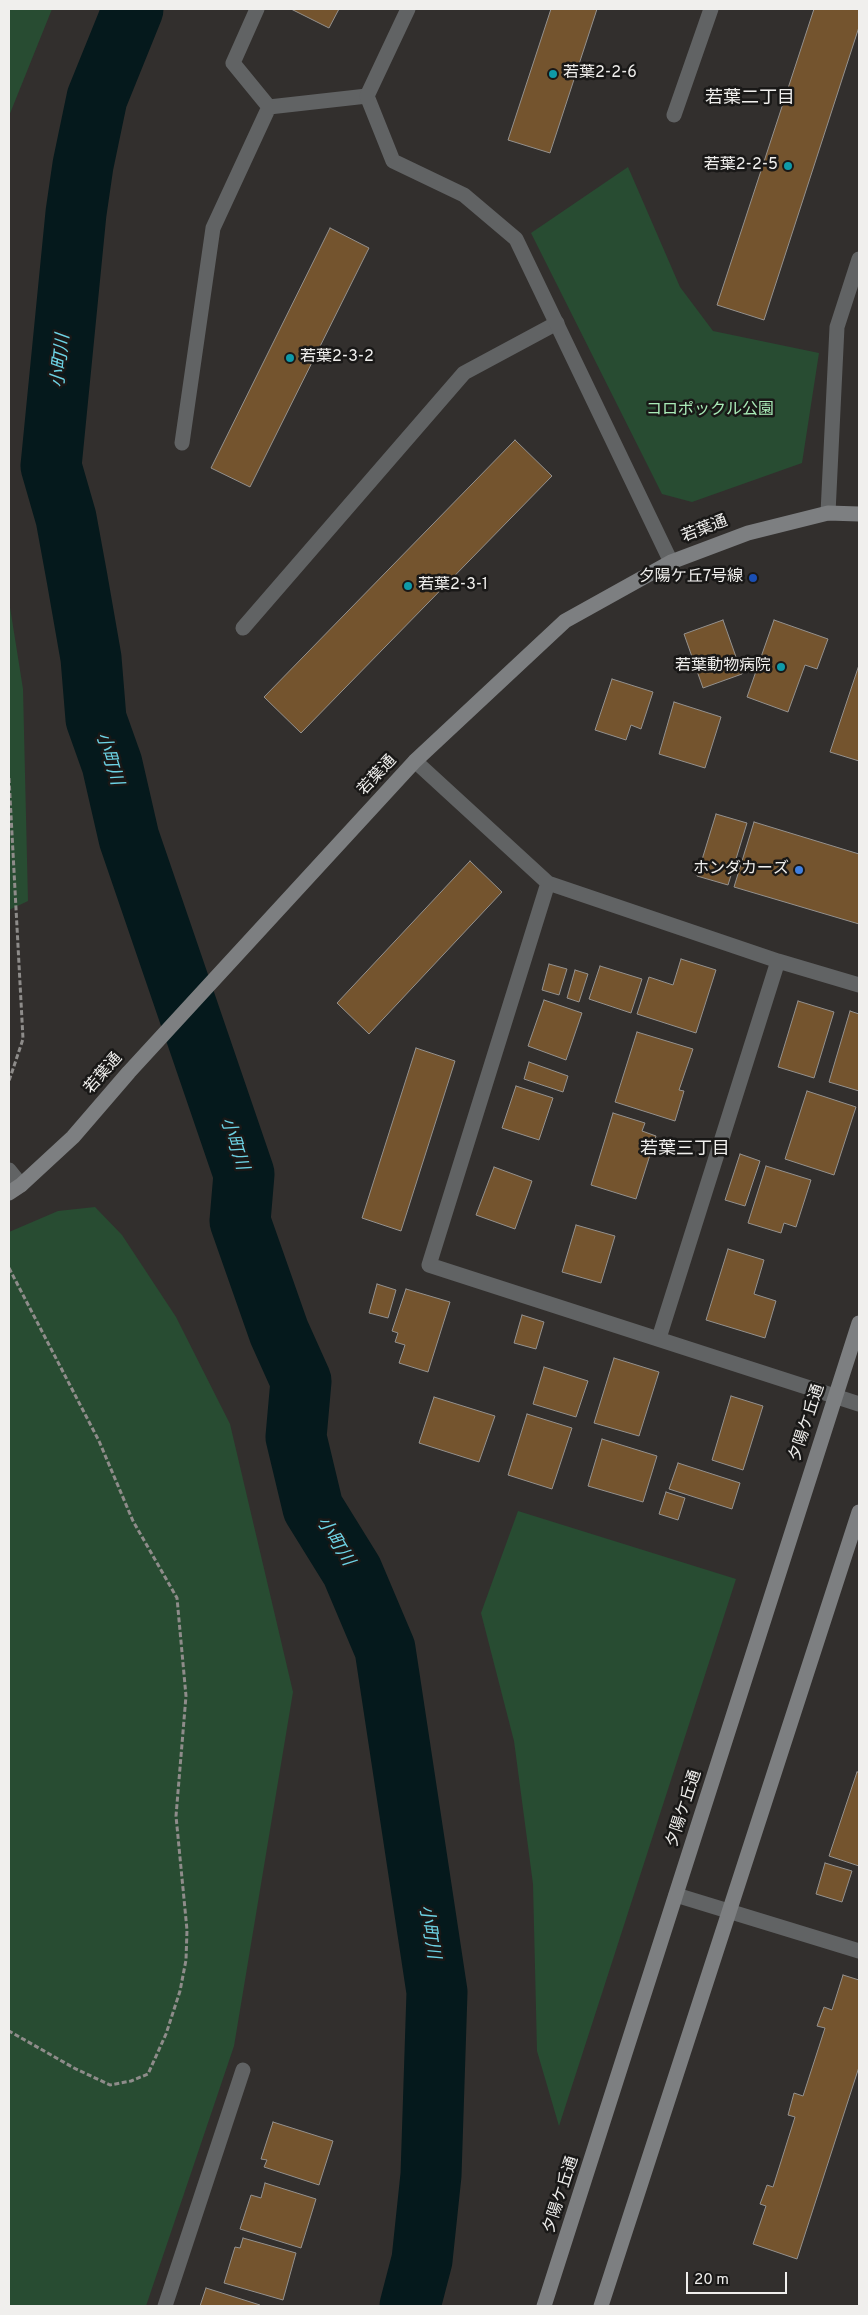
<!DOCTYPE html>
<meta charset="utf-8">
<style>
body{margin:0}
#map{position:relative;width:868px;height:2315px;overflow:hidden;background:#322f2d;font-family:Overpass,sans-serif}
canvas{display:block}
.frame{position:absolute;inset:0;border:10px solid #f0efed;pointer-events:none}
.scale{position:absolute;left:686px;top:2272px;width:101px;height:22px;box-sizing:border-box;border:2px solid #f0efed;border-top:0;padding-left:6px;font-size:15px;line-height:18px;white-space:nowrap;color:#f0efed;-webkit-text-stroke:4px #191817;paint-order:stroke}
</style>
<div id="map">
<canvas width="868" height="2315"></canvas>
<div class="frame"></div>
<div class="scale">20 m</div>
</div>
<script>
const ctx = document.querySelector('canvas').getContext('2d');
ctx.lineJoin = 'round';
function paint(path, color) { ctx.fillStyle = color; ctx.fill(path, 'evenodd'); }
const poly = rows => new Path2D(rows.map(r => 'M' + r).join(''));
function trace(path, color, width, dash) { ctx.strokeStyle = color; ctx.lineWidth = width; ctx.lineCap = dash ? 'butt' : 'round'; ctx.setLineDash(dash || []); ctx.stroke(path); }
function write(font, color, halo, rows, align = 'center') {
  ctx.font = font + ' Overpass,"Noto Sans JP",sans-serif'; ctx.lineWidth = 5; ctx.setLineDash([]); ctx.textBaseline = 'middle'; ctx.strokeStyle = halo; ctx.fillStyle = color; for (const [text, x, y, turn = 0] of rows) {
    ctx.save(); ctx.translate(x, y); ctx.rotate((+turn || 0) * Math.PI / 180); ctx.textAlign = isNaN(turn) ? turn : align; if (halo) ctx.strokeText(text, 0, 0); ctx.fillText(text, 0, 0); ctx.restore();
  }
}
paint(poly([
 [9,9,52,9,9,116],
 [628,167,680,287,713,331,819,353,802,463,692,502,662,494,531,233],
 [9,601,23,689,28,901,9,910],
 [95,1207,122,1235,176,1317,230,1424,293,1692,234,2046,146,2306,9,2306,9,1232,58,1211],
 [518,1511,736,1579,559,2126,537,2051,533,1884,514,1741,481,1613]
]), '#284c32');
trace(poly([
 [133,9,97,98,83,165,76,213,51,466,66,518,77,578,91,658,96,719,112,764,129,838,244,1174,240,1221,279,1332,301,1381,296,1437,313,1508,352,1571,385,1649,437,1992,431,2175,422,2260,410,2306]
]), '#05191c', 61);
const building = poly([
 [291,9,339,9,329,28,291,9],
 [551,9,597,9,550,153,508,140,551,9],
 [814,9,859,9,859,27,764,320,717,305,814,9],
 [330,228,369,248,250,487,211,468,330,228],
 [515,440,552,476,301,733,264,697,515,440],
 [723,620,742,674,703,688,684,634,723,620],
 [774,620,828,639,817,669,805,665,788,712,747,697,774,620],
 [859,665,859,761,830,752,859,665],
 [612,679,653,692,641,729,631,725,626,740,595,730,612,679],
 [674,702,721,717,705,768,659,754,674,702],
 [716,814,747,823,728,885,697,876,716,814],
 [754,822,859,854,859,924,734,887,754,822],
 [470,861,502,892,369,1034,337,1003,470,861],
 [681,959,716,970,696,1033,637,1014,649,977,673,985,681,959],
 [549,964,567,969,559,995,542,990,549,964],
 [600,966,642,979,631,1013,589,999,600,966],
 [575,970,588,974,579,1002,567,998,575,970],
 [544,1000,582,1013,566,1060,528,1046,544,1000],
 [798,1001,834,1012,814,1078,778,1067,798,1001],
 [850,1011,859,1014,859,1091,829,1082,850,1011],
 [637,1032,693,1049,679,1090,684,1091,675,1121,615,1102,637,1032],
 [416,1048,455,1061,401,1231,362,1218,416,1048],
 [529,1062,568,1076,563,1092,524,1079,529,1062],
 [516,1086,553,1098,539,1140,502,1128,516,1086],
 [807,1091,856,1107,834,1175,785,1159,807,1091],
 [613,1113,645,1123,642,1131,656,1136,636,1199,591,1185,613,1113],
 [740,1154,760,1161,745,1206,725,1200,740,1154],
 [766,1166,811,1180,796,1227,784,1223,781,1233,748,1223,766,1166],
 [494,1167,532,1181,515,1229,476,1215,494,1167],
 [576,1225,615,1236,601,1283,562,1272,576,1225],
 [728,1249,764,1260,754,1294,776,1301,765,1338,706,1320,728,1249],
 [377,1284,396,1290,388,1318,369,1313,377,1284],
 [406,1289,450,1302,428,1372,399,1363,405,1345,395,1342,398,1333,392,1331,406,1289],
 [522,1315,544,1322,536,1349,514,1343,522,1315],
 [614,1358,659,1372,639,1436,594,1423,614,1358],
 [544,1367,588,1381,576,1417,533,1404,544,1367],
 [731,1396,763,1406,743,1470,712,1460,731,1396],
 [434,1397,495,1416,479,1462,419,1443,434,1397],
 [527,1414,572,1428,552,1489,508,1475,527,1414],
 [602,1439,657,1456,643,1502,588,1486,602,1439],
 [678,1463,740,1483,732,1509,669,1489,678,1463],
 [666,1492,685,1498,678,1520,659,1514,666,1492],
 [857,1772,859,1772,859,1866,829,1856,857,1772],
 [825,1863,852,1871,842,1902,816,1894,825,1863],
 [843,1975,859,1980,859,2067,797,2259,753,2244,766,2206,760,2204,767,2185,773,2187,795,2117,788,2115,794,2093,803,2096,825,2028,817,2026,824,2007,832,2010,843,1975],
 [273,2122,333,2141,319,2185,264,2167,267,2160,261,2159,273,2122],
 [265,2183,316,2199,301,2248,240,2229,251,2195,261,2198,265,2183],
 [243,2238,296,2253,283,2300,224,2283,235,2247,240,2248,243,2238],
 [206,2288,260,2305,259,2306,200,2306,206,2288]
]);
paint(building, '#74542e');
trace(building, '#94918e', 1);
trace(poly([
 [9,778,23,1039,9,1081],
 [9,1268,99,1441,133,1521,177,1598,186,1696,176,1816,187,1930,186,1960,180,1991,166,2034,148,2074,131,2081,110,2085,74,2068,9,2031]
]), '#8e8c8a', 3, [5, 2.5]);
trace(poly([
 [257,9,233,63,269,107,367,96],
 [674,115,711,9],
 [182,443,213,228,269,107],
 [243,628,464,373,557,323]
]), '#616364', 15);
trace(poly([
 [408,9,367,96,393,161,464,195,516,239,671,562],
 [828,513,837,327,859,259],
 [415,761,548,883,778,961,859,985],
 [548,883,429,1265,859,1404],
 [9,1170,21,1185],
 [659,1338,778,961],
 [676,1895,859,1951],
 [165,2306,243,2070]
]), '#616364', 15);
trace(poly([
 [9,1193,21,1185,73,1137,129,1072,415,761,565,621,671,562,748,533,828,513,859,514],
 [544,2306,859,1323],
 [601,2306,859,1512]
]), '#7d7f81', 15);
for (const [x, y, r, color] of [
 [553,74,5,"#0f9aa8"],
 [788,166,5,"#0f9aa8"],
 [290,358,5,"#0f9aa8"],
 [753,578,5,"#1a4fb4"],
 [408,586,5,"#0f9aa8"],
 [781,667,5,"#0f9aa8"],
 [799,870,5,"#3f7fe0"]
]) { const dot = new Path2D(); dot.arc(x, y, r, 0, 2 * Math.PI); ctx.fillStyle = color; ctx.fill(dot); trace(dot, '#191817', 2); }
write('16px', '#f0efed', '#191817', [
 ["若葉2-2-6",563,74,"left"],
 ["若葉2-2-5",778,166],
 ["若葉2-3-2",300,358,"left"],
 ["夕陽ケ丘7号線",743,578],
 ["若葉2-3-1",418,586,"left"],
 ["若葉動物病院",771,667],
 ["ホンダカーズ",789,870]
], 'right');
write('16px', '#a9ebb7', '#191817', [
 ["コロポックル公園",710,411]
]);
write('16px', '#f0efed', '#191817', [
 ["若葉通",705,530,-21],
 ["若葉通",378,776,-47],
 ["若葉通",104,1074,-49],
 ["夕陽ケ丘通",808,1423,-72],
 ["夕陽ケ丘通",685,1809,-72],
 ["夕陽ケ丘通",562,2195,-72]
]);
write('18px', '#f0efed', '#191817', [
 ["若葉二丁目",750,99],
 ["若葉三丁目",685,1150]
]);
write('italic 18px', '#6dd3e5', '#191817', [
 ["小町川",62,361,-84],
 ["小町川",108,759,73],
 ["小町川",233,1144,72],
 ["小町川",334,1542,58],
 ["小町川",428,1932,81]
]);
</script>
